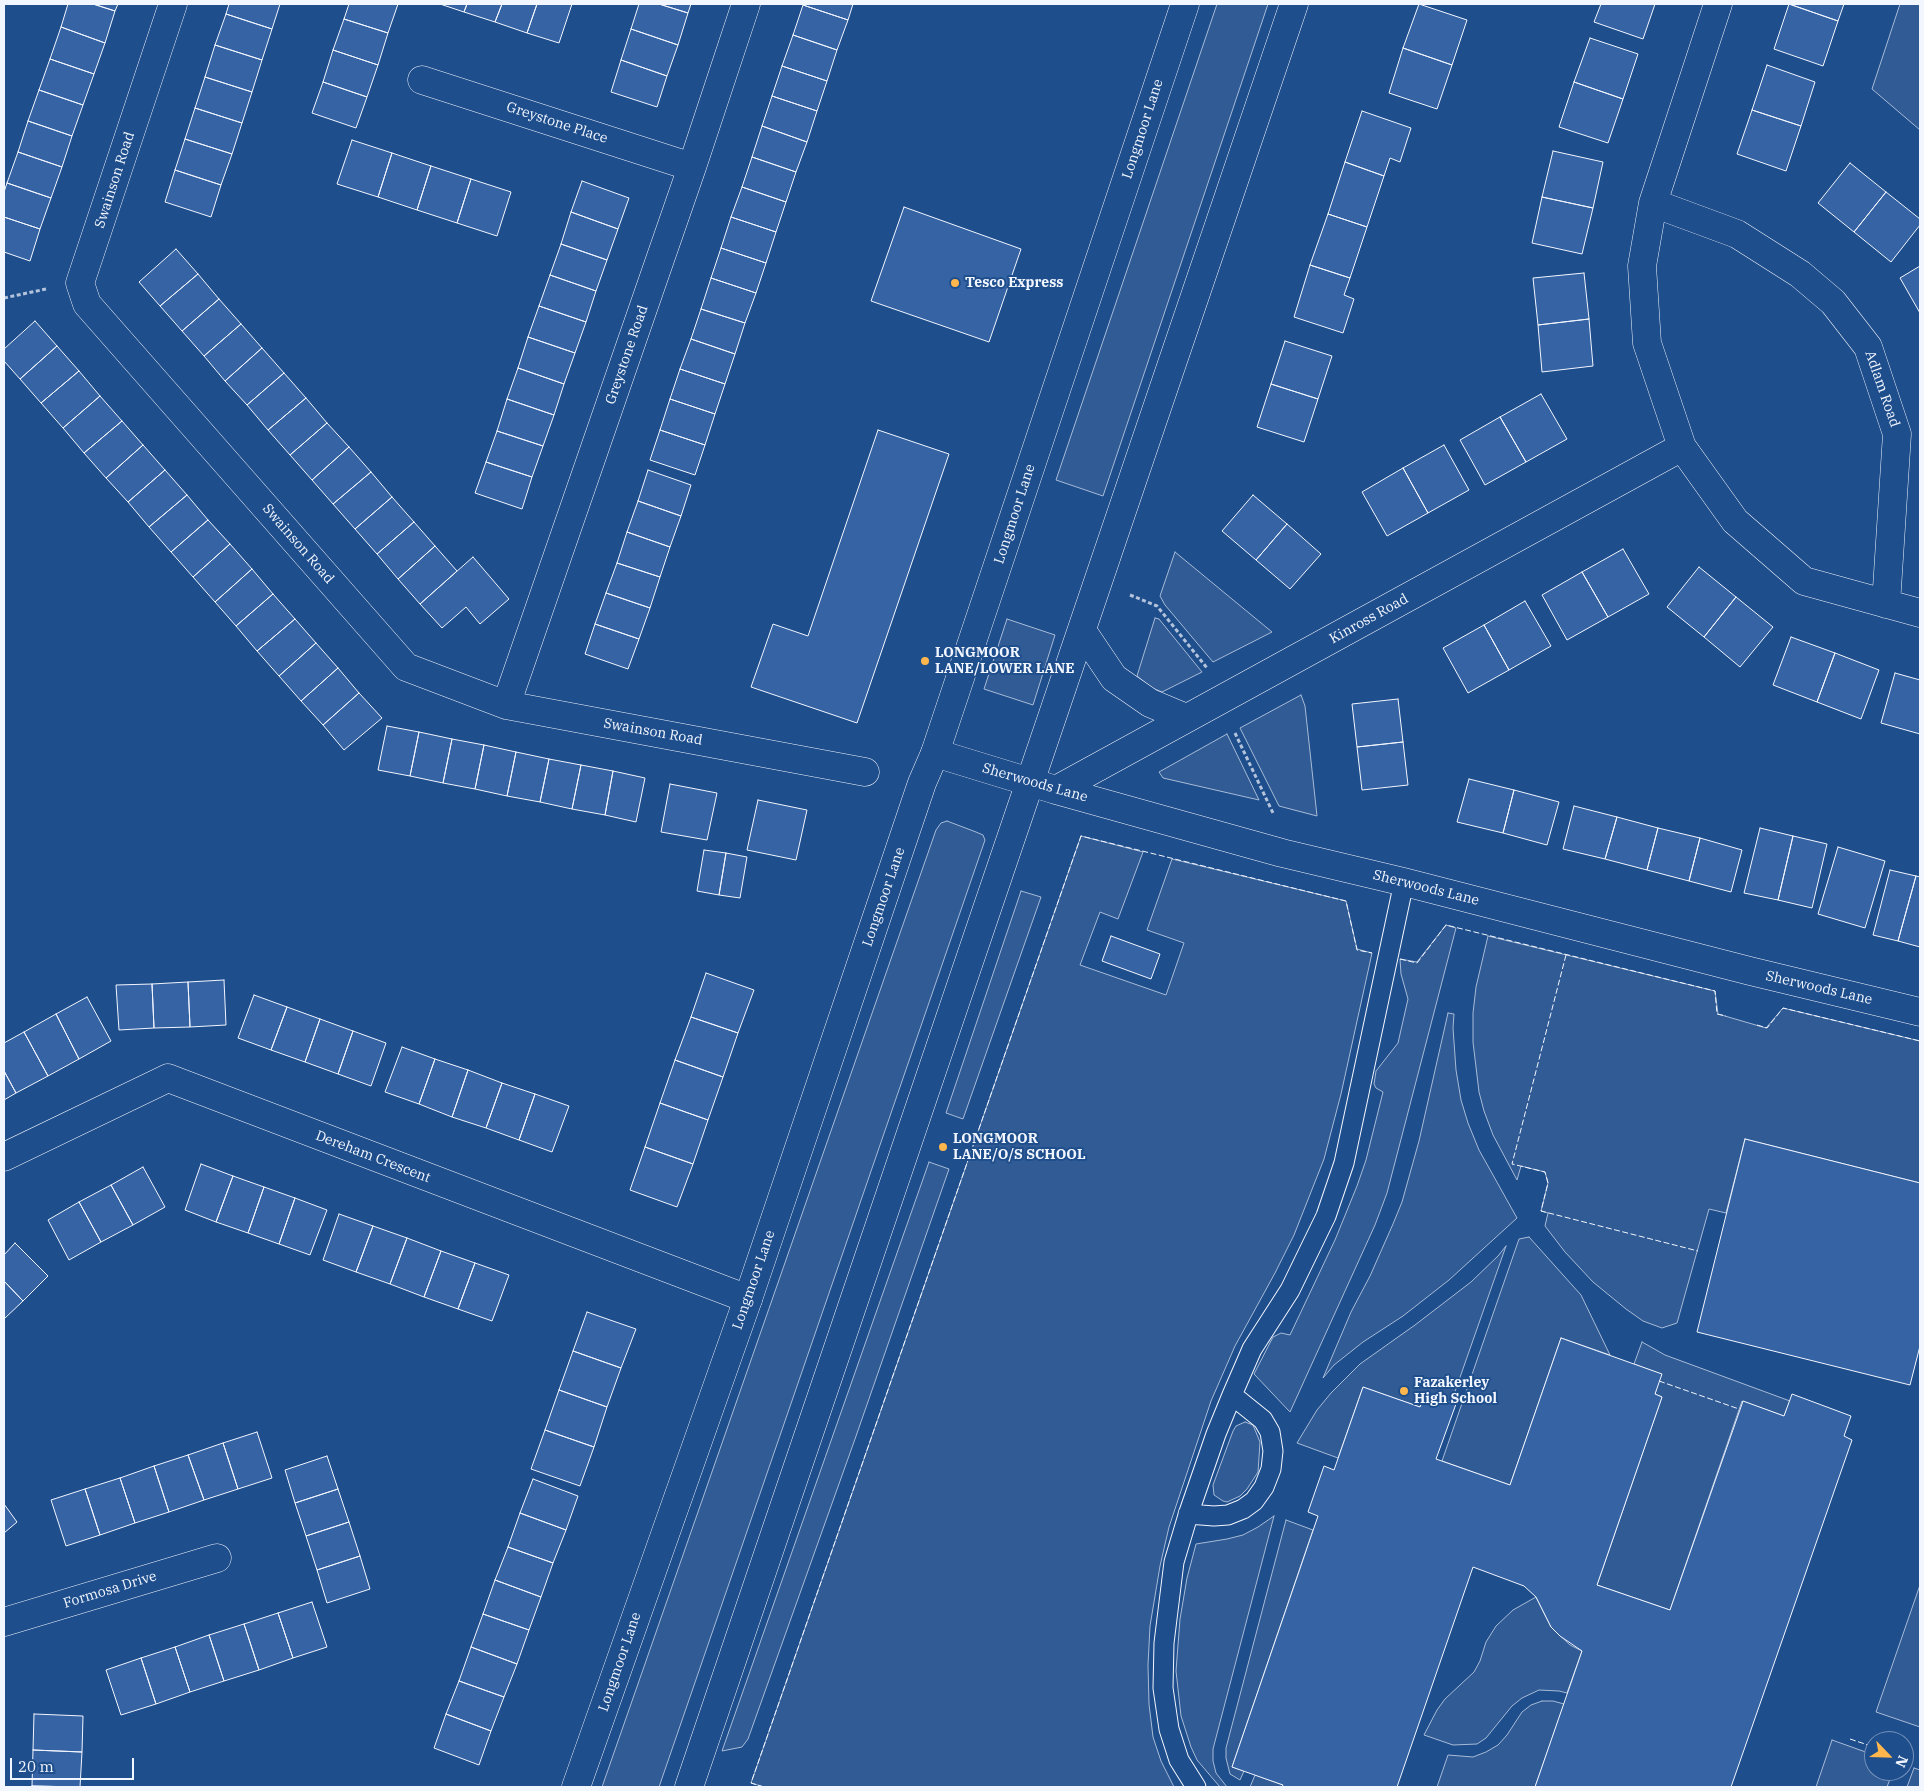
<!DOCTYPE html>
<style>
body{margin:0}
#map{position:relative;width:1924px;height:1791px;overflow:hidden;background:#1f4e8c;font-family:"IBM Plex Serif",serif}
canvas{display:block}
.frame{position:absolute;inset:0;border:5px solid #f2f6ff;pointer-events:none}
.north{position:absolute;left:1864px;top:1731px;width:50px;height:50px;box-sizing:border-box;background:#1f4e8c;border:1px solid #7391ba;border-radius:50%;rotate:114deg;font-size:14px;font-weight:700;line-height:20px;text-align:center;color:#f2f6ff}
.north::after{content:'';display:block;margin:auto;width:18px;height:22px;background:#ffb74d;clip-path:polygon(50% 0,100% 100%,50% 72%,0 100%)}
.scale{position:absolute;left:10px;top:1758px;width:124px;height:22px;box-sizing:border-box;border:2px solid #f2f6ff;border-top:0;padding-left:6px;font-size:15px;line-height:18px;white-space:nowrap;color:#f2f6ff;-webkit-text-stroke:4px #1f4e8c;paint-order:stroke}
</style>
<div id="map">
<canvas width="1924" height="1791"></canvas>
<div class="frame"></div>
<div class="north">N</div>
<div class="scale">20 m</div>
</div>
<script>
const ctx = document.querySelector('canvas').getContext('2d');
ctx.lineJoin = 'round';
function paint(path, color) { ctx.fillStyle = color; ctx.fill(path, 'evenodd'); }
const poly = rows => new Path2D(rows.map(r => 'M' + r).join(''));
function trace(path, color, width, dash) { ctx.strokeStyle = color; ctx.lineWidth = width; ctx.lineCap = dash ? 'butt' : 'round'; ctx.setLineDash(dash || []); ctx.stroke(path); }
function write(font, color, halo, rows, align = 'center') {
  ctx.font = font + ' "IBM Plex Serif",serif'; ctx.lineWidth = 4; ctx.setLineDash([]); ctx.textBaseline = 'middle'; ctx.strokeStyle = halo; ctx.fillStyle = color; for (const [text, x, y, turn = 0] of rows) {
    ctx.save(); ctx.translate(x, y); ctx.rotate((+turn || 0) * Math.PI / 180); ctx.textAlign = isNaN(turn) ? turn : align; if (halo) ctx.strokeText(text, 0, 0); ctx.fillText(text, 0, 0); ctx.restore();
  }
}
const built = poly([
 [1217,4,1268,4,1103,496,1056,480,1217,4],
 [1900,4,1920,4,1920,130,1872,89,1900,4],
 [1175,552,1272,632,1213,662,1165,605,1160,596,1175,552],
 [1155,618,1159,619,1202,672,1162,692,1152,688,1137,676,1155,618],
 [1007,619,1055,635,1033,705,984,689,1007,619],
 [1301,695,1305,706,1317,816,1279,806,1240,728,1301,695],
 [1227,734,1259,800,1163,778,1159,772,1227,734],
 [947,821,976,832,983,835,985,840,659,1787,602,1787,936,830,941,823,947,821],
 [1081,836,1143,852,1118,919,1100,912,1080,965,1166,995,1184,943,1147,930,1172,859,1346,901,1357,949,1372,953,1341,1094,1324,1159,1294,1235,1275,1273,1235,1346,1211,1401,1169,1527,1160,1566,1150,1626,1148,1665,1149,1704,1153,1737,1161,1761,1174,1787,764,1787,751,1783,1081,836],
 [1021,891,1041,897,963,1119,946,1113,1021,891],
 [1446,925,1456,928,1387,1193,1375,1225,1290,1412,1254,1374,1273,1337,1281,1333,1290,1335,1335,1240,1357,1186,1366,1160,1383,1092,1376,1088,1374,1084,1376,1071,1398,1043,1408,999,1401,974,1400,959,1417,962,1446,925],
 [1488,936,1715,991,1718,1014,1766,1028,1783,1008,1920,1041,1920,1183,1745,1139,1726,1213,1709,1209,1677,1323,1662,1328,1643,1321,1626,1309,1593,1282,1565,1252,1545,1226,1548,1213,1541,1211,1548,1183,1545,1172,1521,1166,1517,1180,1493,1135,1484,1111,1479,1092,1473,1042,1473,1013,1476,987,1488,936],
 [1448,1013,1454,1014,1453,1028,1456,1070,1461,1100,1468,1123,1479,1150,1517,1218,1449,1280,1403,1316,1363,1342,1334,1365,1323,1378,1351,1312,1370,1276,1393,1224,1402,1202,1419,1141,1448,1013],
 [929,1162,949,1169,855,1439,748,1739,742,1747,722,1751,929,1162],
 [1529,1237,1581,1295,1610,1355,1561,1338,1510,1485,1442,1461,1519,1239,1529,1237],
 [1506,1246,1451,1403,1425,1394,1420,1407,1363,1387,1338,1458,1297,1443,1317,1410,1331,1393,1360,1364,1415,1325,1471,1282,1498,1256,1506,1246],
 [1642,1342,1665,1355,1790,1401,1784,1416,1742,1401,1670,1610,1597,1585,1662,1397,1655,1394,1661,1374,1634,1364,1642,1342],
 [1245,1422,1253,1425,1260,1442,1258,1472,1247,1489,1240,1496,1227,1502,1223,1501,1214,1495,1213,1485,1233,1431,1236,1426,1245,1422],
 [1274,1516,1213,1749,1213,1761,1216,1773,1227,1787,1220,1787,1197,1760,1191,1747,1181,1716,1176,1671,1180,1619,1187,1578,1196,1544,1227,1539,1243,1535,1258,1527,1274,1516],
 [1286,1520,1313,1530,1232,1767,1244,1771,1240,1780,1230,1774,1226,1758,1226,1748,1286,1520],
 [1920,1585,1920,1727,1876,1712,1920,1585],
 [1536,1597,1551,1627,1570,1645,1582,1651,1567,1693,1559,1691,1539,1690,1522,1698,1512,1706,1486,1738,1477,1744,1453,1745,1424,1735,1437,1710,1445,1699,1474,1672,1480,1661,1486,1642,1496,1626,1513,1610,1536,1597],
 [1542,1701,1553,1701,1564,1704,1535,1787,1437,1787,1448,1755,1473,1757,1486,1752,1498,1745,1507,1735,1522,1712,1531,1705,1542,1701],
 [1832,1740,1874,1755,1874,1771,1893,1771,1887,1787,1816,1787,1832,1740],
 [1914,1768,1920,1770,1920,1787,1907,1787,1914,1768],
 [1255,1775,1283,1785,1282,1787,1250,1787,1255,1775]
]);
paint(built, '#305b95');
trace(built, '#a8bbd7', 1);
const building = poly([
 [68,4,93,4,115,11,105,43,61,27,68,4],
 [93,4,118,4,115,11,93,4],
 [229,4,280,4,272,29,226,14,229,4],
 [349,4,398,4,388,33,344,19,349,4],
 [440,4,467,4,464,12,440,4],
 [467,4,502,4,495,22,464,12,467,4],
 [502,4,537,4,527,33,495,22,502,4],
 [537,4,572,4,559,43,527,33,537,4],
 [639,4,659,4,688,13,678,45,631,29,639,4],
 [659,4,691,4,688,13,659,4],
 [804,4,853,4,848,20,803,5,804,4],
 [1419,4,1467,20,1452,65,1403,48,1419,4],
 [1601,4,1655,4,1643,39,1594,22,1601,4],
 [1789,4,1838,21,1823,66,1774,49,1789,4],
 [1789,4,1844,4,1838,21,1789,4],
 [803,5,848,20,837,50,793,35,803,5],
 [226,14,272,29,262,60,215,45,226,14],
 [344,19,388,33,378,65,333,50,344,19],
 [61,27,105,43,94,74,50,59,61,27],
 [631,29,678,45,667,76,621,60,631,29],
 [793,35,837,50,827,81,782,66,793,35],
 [1590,38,1638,54,1623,99,1574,82,1590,38],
 [215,45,262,60,252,92,205,77,215,45],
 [1403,48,1452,65,1437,109,1389,93,1403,48],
 [333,50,378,65,367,97,323,82,333,50],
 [50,59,94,74,83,105,39,90,50,59],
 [621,60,667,76,657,107,611,92,621,60],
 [1767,65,1815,82,1801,126,1752,110,1767,65],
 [782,66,827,81,817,111,772,96,782,66],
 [205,77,252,92,242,123,195,108,205,77],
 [323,82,367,97,356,128,312,113,323,82],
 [1574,82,1623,99,1608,143,1559,127,1574,82],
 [39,90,83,105,72,136,28,121,39,90],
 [772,96,817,111,807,142,762,126,772,96],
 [195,108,242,123,232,154,185,139,195,108],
 [1752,110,1801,126,1786,171,1737,154,1752,110],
 [1362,111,1411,128,1400,162,1390,158,1384,176,1345,162,1362,111],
 [28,121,72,136,62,167,18,152,28,121],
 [762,126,807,142,796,172,752,157,762,126],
 [185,139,232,154,221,185,175,170,185,139],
 [352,140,392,153,378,197,337,184,352,140],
 [1553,151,1603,162,1593,208,1542,197,1553,151],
 [18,152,62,167,51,198,7,183,18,152],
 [392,153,431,166,417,210,378,197,392,153],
 [752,157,796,172,786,202,742,187,752,157],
 [1345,162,1384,176,1367,227,1328,214,1345,162],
 [1850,163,1886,192,1854,232,1818,203,1850,163],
 [431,166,471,179,457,223,417,210,431,166],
 [175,170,221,185,211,217,165,202,175,170],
 [471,179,511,192,497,236,457,223,471,179],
 [582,181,629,198,618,229,571,212,582,181],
 [7,183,51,198,40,229,4,217,4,192,7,183],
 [742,187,786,202,776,232,731,217,742,187],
 [1886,192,1920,219,1920,225,1891,262,1854,232,1886,192],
 [1542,197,1593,208,1582,254,1532,243,1542,197],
 [904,207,1021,249,989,342,871,301,904,207],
 [571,212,618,229,607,260,561,244,571,212],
 [1328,214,1367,227,1350,278,1310,265,1328,214],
 [4,217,40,229,30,261,4,252,4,217],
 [731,217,776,232,766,263,721,248,731,217],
 [561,244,607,260,596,291,550,275,561,244],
 [721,248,766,263,756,293,711,278,721,248],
 [176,249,198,274,160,306,139,282,176,249],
 [1310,265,1350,278,1344,295,1354,299,1343,333,1294,317,1310,265],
 [1920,266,1920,313,1900,278,1920,266],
 [1584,273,1589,319,1538,325,1533,278,1584,273],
 [198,274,219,299,182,331,160,306,198,274],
 [550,275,596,291,586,322,539,306,550,275],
 [711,278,756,293,745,323,701,309,711,278],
 [219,299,241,324,204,356,182,331,219,299],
 [539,306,586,322,575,353,528,337,539,306],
 [701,309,745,323,735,354,691,339,701,309],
 [1589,319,1593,366,1542,372,1538,325,1589,319],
 [35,321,57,346,20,379,4,361,4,349,35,321],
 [241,324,262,348,225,381,204,356,241,324],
 [528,337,575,353,564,384,518,368,528,337],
 [691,339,735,354,725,384,680,369,691,339],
 [1285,341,1332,356,1318,399,1271,384,1285,341],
 [57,346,79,371,41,403,20,379,57,346],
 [262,348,284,373,247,405,225,381,262,348],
 [518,368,564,384,554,415,507,399,518,368],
 [680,369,725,384,715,414,670,399,680,369],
 [79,371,100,396,63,428,41,403,79,371],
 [284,373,306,398,268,430,247,405,284,373],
 [1271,384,1318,399,1304,442,1257,427,1271,384],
 [1541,394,1567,439,1526,462,1500,417,1541,394],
 [100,396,122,421,84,453,63,428,100,396],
 [306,398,327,423,290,455,268,430,306,398],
 [507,399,554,415,543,446,497,431,507,399],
 [670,399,715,414,705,445,660,430,670,399],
 [1500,417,1526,462,1485,485,1460,440,1500,417],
 [122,421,143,445,106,478,84,453,122,421],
 [327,423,349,447,312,480,290,455,327,423],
 [660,430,705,445,695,475,650,460,660,430],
 [878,430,949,454,857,723,751,687,773,624,808,636,878,430],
 [497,431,543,446,532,477,486,462,497,431],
 [143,445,165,470,128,502,106,478,143,445],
 [1444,445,1469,490,1428,513,1403,468,1444,445],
 [349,447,371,472,333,504,312,480,349,447],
 [486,462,532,477,522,509,475,493,486,462],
 [1403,468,1428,513,1387,536,1362,492,1403,468],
 [165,470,187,495,149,527,128,502,165,470],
 [648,470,691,485,681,516,638,501,648,470],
 [371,472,392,497,355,529,333,504,371,472],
 [187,495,208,520,171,552,149,527,187,495],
 [1253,495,1287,524,1256,560,1222,531,1253,495],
 [392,497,414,522,377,554,355,529,392,497],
 [638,501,681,516,670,547,627,532,638,501],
 [208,520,230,544,193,577,171,552,208,520],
 [414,522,435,546,398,579,377,554,414,522],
 [1287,524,1321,554,1290,589,1256,560,1287,524],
 [627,532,670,547,660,577,617,563,627,532],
 [230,544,252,569,215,602,193,577,230,544],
 [435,546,457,571,420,604,398,579,435,546],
 [1623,549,1649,594,1608,617,1582,572,1623,549],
 [473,557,509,599,480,624,466,607,442,628,420,604,473,557],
 [617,563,660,577,650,608,606,593,617,563],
 [1699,567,1736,597,1704,637,1667,607,1699,567],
 [252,569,273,594,236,626,215,602,252,569],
 [1582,572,1608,617,1567,640,1542,595,1582,572],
 [606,593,650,608,639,639,595,624,606,593],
 [273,594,295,619,257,651,236,626,273,594],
 [1736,597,1773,627,1740,667,1704,637,1736,597],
 [1525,601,1551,646,1509,670,1484,625,1525,601],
 [295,619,316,643,279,676,257,651,295,619],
 [595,624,639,639,628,669,585,654,595,624],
 [1484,625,1509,670,1468,693,1443,648,1484,625],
 [1791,637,1835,653,1817,702,1773,685,1791,637],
 [316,643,338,668,301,701,279,676,316,643],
 [1835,653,1879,670,1861,719,1817,702,1835,653],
 [338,668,359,693,323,725,301,701,338,668],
 [1895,673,1920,680,1920,734,1881,723,1895,673],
 [359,693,382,718,344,750,323,725,359,693],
 [1398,699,1403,742,1357,747,1352,704,1398,699],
 [387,726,419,732,410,776,378,770,387,726],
 [419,732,452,739,443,783,410,776,419,732],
 [452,739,484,745,475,789,443,783,452,739],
 [1403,742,1408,785,1362,790,1357,747,1403,742],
 [484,745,516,752,507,796,475,789,484,745],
 [516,752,549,759,540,802,507,796,516,752],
 [549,759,581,765,572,809,540,802,549,759],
 [581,765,613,771,605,815,572,809,581,765],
 [613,771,645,778,636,822,605,815,613,771],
 [1469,779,1514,790,1503,833,1457,822,1469,779],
 [670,784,717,793,707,840,661,832,670,784],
 [1514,790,1559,802,1547,845,1503,833,1514,790],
 [758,800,807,810,796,860,747,850,758,800],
 [1574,806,1617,817,1605,859,1563,849,1574,806],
 [1617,817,1658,828,1647,870,1605,859,1617,817],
 [1658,828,1700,838,1689,881,1647,870,1658,828],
 [1760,828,1793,836,1778,900,1744,893,1760,828],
 [1793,836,1827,844,1812,908,1778,900,1793,836],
 [1700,838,1742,850,1731,892,1689,881,1700,838],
 [1838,847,1885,861,1865,928,1818,914,1838,847],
 [704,850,726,853,719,895,697,891,704,850],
 [726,853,747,857,740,898,719,895,726,853],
 [1890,870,1916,876,1898,941,1873,935,1890,870],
 [1916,876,1920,877,1920,947,1898,941,1916,876],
 [1111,936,1160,954,1151,979,1102,961,1111,936],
 [706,973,754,990,738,1033,691,1017,706,973],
 [224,980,226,1025,190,1027,188,982,224,980],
 [188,982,190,1027,154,1028,152,984,188,982],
 [152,984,154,1028,119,1030,116,985,152,984],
 [254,995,287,1007,271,1050,238,1038,254,995],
 [87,997,111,1041,79,1059,56,1014,87,997],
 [287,1007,320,1019,305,1062,271,1050,287,1007],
 [56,1014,79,1059,48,1076,24,1032,56,1014],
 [691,1017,738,1033,723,1077,675,1060,691,1017],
 [320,1019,353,1031,338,1074,305,1062,320,1019],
 [353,1031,386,1043,371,1086,338,1074,353,1031],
 [24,1032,48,1076,16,1093,4,1071,4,1043,24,1032],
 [402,1047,435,1059,419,1104,385,1092,402,1047],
 [435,1059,468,1070,452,1117,419,1104,435,1059],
 [675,1060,723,1077,708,1120,660,1103,675,1060],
 [468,1070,502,1083,486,1128,452,1117,468,1070],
 [4,1071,16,1093,4,1100,4,1071],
 [502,1083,535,1094,519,1140,486,1128,502,1083],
 [535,1094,569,1106,552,1152,519,1140,535,1094],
 [660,1103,708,1120,693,1164,645,1147,660,1103],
 [1745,1139,1920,1183,1920,1346,1910,1385,1697,1332,1745,1139],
 [645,1147,693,1164,677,1207,630,1190,645,1147],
 [201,1164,233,1176,216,1222,185,1210,201,1164],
 [143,1167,165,1207,133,1225,111,1185,143,1167],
 [233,1176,264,1187,248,1233,216,1222,233,1176],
 [111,1185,133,1225,101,1242,79,1202,111,1185],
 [264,1187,295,1198,279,1244,248,1233,264,1187],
 [295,1198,327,1210,310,1255,279,1244,295,1198],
 [79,1202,101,1242,69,1260,48,1220,79,1202],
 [339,1214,373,1226,356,1272,323,1260,339,1214],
 [373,1226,407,1238,390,1284,356,1272,373,1226],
 [407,1238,441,1251,424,1297,390,1284,407,1238],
 [15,1243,48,1276,23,1301,4,1281,4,1255,15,1243],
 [441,1251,475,1263,458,1309,424,1297,441,1251],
 [475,1263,509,1275,492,1321,458,1309,475,1263],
 [4,1281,23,1301,4,1319,4,1281],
 [587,1312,636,1329,621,1368,573,1351,587,1312],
 [1561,1338,1662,1374,1655,1394,1662,1397,1597,1585,1670,1610,1743,1401,1784,1416,1792,1394,1851,1416,1844,1436,1852,1440,1731,1787,1535,1787,1582,1651,1560,1636,1551,1627,1536,1597,1524,1586,1473,1567,1397,1787,1282,1787,1283,1785,1232,1767,1318,1516,1308,1512,1324,1466,1334,1470,1363,1387,1420,1407,1425,1394,1456,1404,1436,1459,1510,1485,1561,1338],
 [573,1351,621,1368,607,1407,559,1390,573,1351],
 [559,1390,607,1407,594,1447,545,1430,559,1390],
 [545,1430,594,1447,580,1486,531,1469,545,1430],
 [257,1432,272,1478,238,1489,223,1443,257,1432],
 [223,1443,238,1489,204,1500,188,1455,223,1443],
 [188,1455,204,1500,169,1512,154,1466,188,1455],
 [327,1456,338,1489,295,1503,285,1470,327,1456],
 [154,1466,169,1512,135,1523,120,1478,154,1466],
 [120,1478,135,1523,100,1535,85,1489,120,1478],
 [533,1479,578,1496,566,1530,520,1513,533,1479],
 [85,1489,100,1535,66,1546,51,1500,85,1489],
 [338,1489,349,1522,306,1536,295,1503,338,1489],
 [4,1504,17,1522,4,1533,4,1504],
 [520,1513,566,1530,553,1563,508,1547,520,1513],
 [349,1522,360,1556,317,1570,306,1536,349,1522],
 [508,1547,553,1563,541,1597,495,1580,508,1547],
 [360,1556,370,1589,327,1603,317,1570,360,1556],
 [495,1580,541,1597,529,1630,483,1614,495,1580],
 [312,1602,327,1647,293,1658,278,1613,312,1602],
 [278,1613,293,1658,259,1670,244,1624,278,1613],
 [483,1614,529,1630,517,1664,471,1647,483,1614],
 [244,1624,259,1670,224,1681,209,1635,244,1624],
 [209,1635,224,1681,190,1692,175,1647,209,1635],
 [175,1647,190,1692,156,1704,141,1658,175,1647],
 [471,1647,517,1664,504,1697,459,1681,471,1647],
 [141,1658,156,1704,121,1715,106,1670,141,1658],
 [459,1681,504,1697,491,1731,446,1714,459,1681],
 [34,1714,83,1716,82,1752,33,1750,34,1714],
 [446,1714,491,1731,479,1765,434,1748,446,1714],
 [33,1750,82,1752,80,1787,32,1786,33,1750],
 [32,1786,80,1787,32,1787,32,1786]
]);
paint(building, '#3563a3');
trace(building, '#f2f6ff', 1);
const service = poly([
 [1188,1514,1214,1516,1228,1515,1243,1509,1254,1501,1264,1487,1271,1469,1273,1451,1270,1432,1263,1420,1232,1395],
 [1196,1787,1179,1760,1169,1729,1163,1688,1164,1643,1174,1562,1189,1512,1216,1434,1232,1395,1252,1349,1290,1290,1326,1216,1344,1163,1404,882]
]);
const minor = poly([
 [173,4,80,283,87,304,406,667,506,705,865,772],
 [1718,4,1653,203,1642,266,1647,343,1682,447,1735,521,1804,581,1920,613],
 [422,80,692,167],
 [1653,203,1737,234,1800,274,1833,302,1868,347,1897,434,1886,604],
 [506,705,692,167,746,4],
 [935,753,1056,790,1282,853,1404,882,1750,971,1920,1012],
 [1056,790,1682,447],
 [4,1157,168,1078,748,1299],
 [4,1622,217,1558]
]);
const secondary = poly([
 [1083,632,1114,678,1150,703,1186,718]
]);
const primary = poly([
 [576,1787,748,1299,922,783,935,753,1185,4],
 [689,1787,1294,4]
]);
trace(service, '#f2f6ff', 21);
trace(minor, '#f2f6ff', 29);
trace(secondary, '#f2f6ff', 29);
trace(primary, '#f2f6ff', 29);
trace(poly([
 [4,298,46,289],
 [1130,595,1157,606,1207,668],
 [1235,733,1273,813]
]), '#b3c4dc', 3, [4, 2.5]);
trace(service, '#1f4e8c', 19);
trace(minor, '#1f4e8c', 28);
trace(secondary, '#1f4e8c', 28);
trace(primary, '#1f4e8c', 28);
trace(poly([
 [1566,955,1512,1164,1545,1172,1548,1183,1541,1211,1698,1251],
 [1400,959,1417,963,1446,925,1715,991,1717,1014,1726,1016],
 [1757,1025,1767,1028,1783,1008,1920,1041],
 [1659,1381,1739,1409],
 [1850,1739,1874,1747],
 [764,1787,751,1783,1081,836,1346,901,1357,950,1372,953]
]), '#f2f6ff', 1, [6, 2.5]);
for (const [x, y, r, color] of [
 [955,283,5,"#ffb74d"],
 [925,661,5,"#ffb74d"],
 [943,1147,5,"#ffb74d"],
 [1404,1391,5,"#ffb74d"]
]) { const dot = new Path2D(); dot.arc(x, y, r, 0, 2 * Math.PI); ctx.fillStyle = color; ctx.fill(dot); trace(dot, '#1f4e8c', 2); }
write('14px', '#f2f6ff', '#1f4e8c', [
 ["Greystone Place",557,123,18],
 ["Longmoor Lane",1143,129,-72],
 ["Swainson Road",115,180,-72],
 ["Greystone Road",627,355,-71],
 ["Adlam Road",1882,389,71],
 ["Longmoor Lane",1015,514,-72],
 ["Swainson Road",298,544,49],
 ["Kinross Road",1369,619,-29],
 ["Swainson Road",653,732,10],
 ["Sherwoods Lane",1035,783,16],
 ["Sherwoods Lane",1426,888,14],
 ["Longmoor Lane",884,897,-71],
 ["Sherwoods Lane",1819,988,13],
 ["Dereham Crescent",373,1157,21],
 ["Longmoor Lane",754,1280,-71],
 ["Formosa Drive",110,1590,-17],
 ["Longmoor Lane",620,1662,-71]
]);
write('bold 14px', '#f2f6ff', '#1f4e8c', [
 ["Tesco Express",965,283],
 ["LONGMOOR",935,653],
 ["LANE/LOWER LANE",935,669],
 ["LONGMOOR",953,1139],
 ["LANE/O/S SCHOOL",953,1155],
 ["Fazakerley",1414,1383],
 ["High School",1414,1399]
], 'left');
</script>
